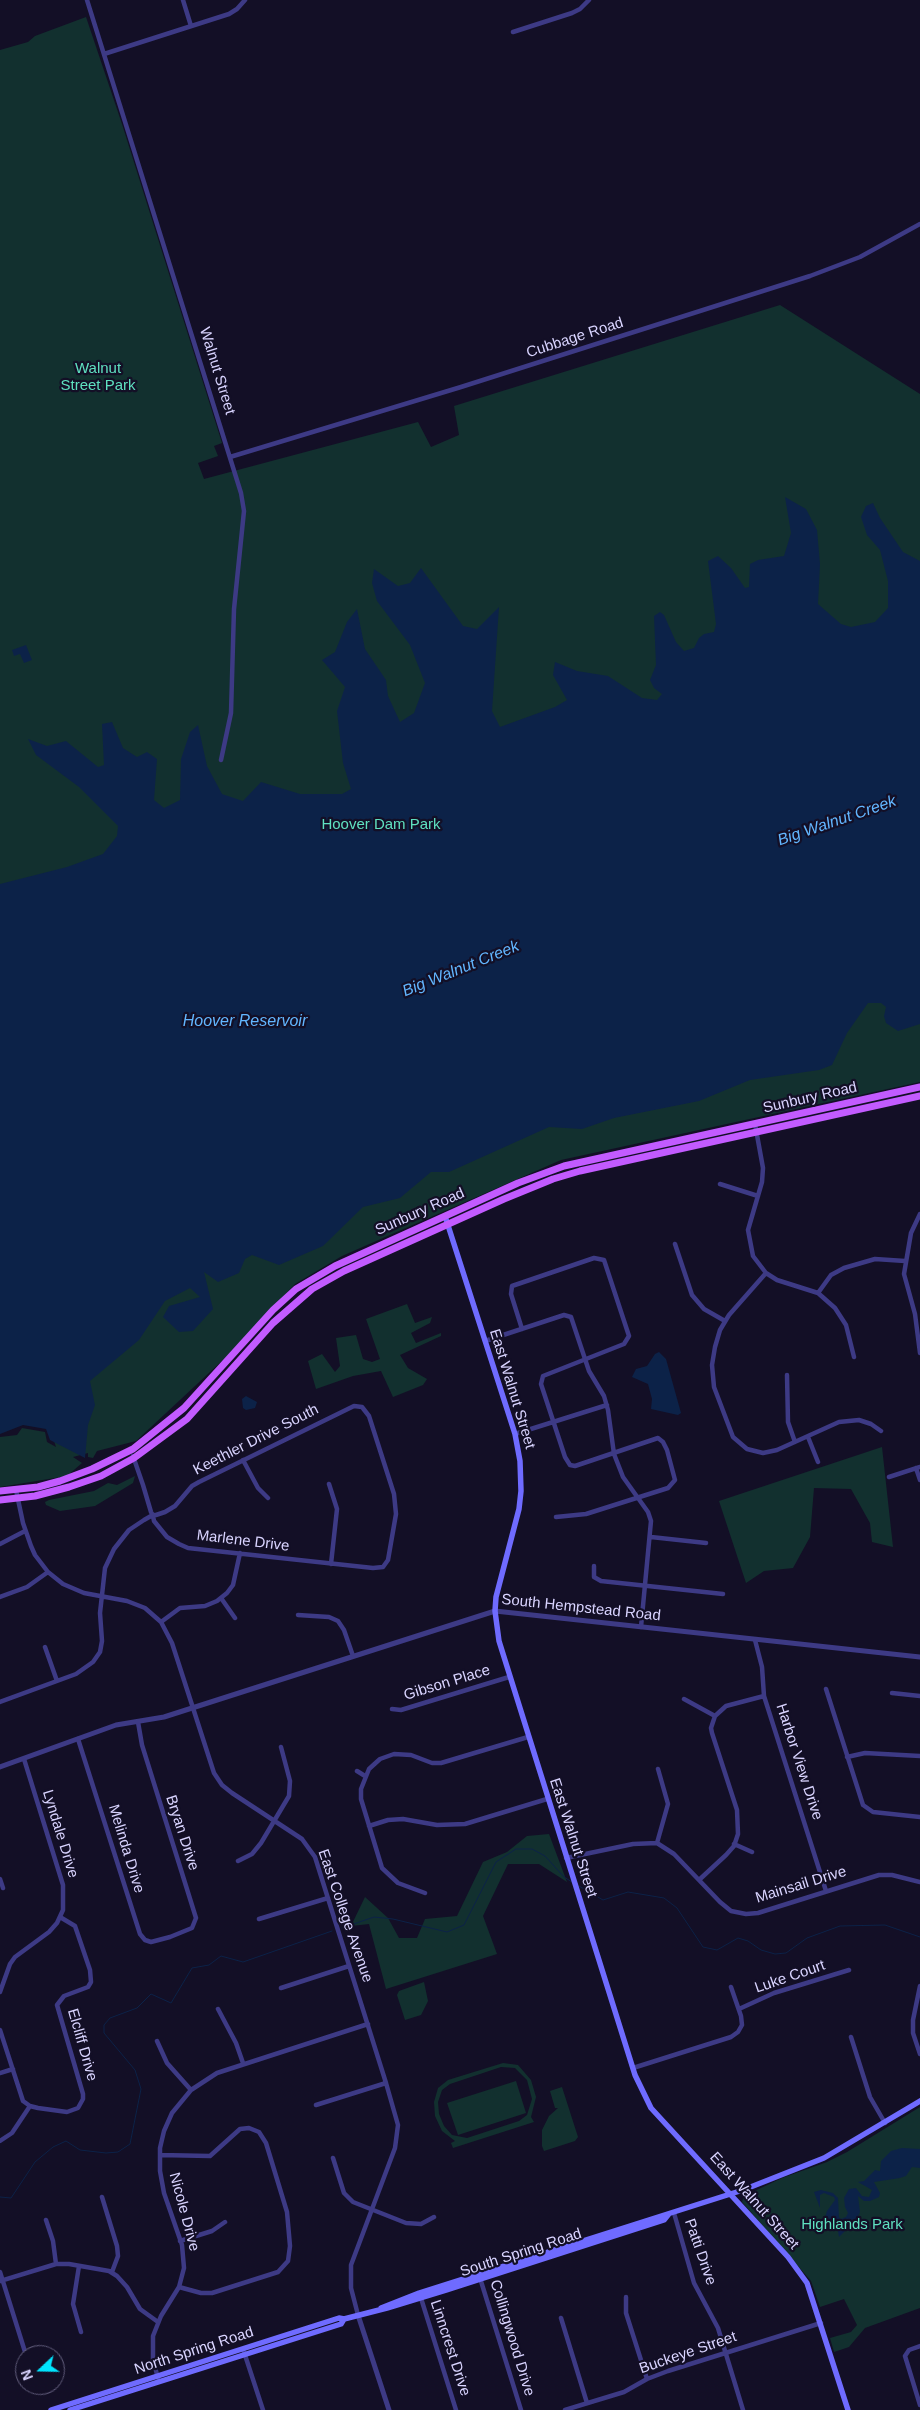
<!DOCTYPE html>
<style>
body{margin:0}
#map{position:relative;width:920px;height:2410px;overflow:hidden;background:#130f26;font-family:Helvetica,sans-serif}
canvas{display:block}
.north{position:absolute;left:15px;top:2345px;width:50px;height:50px;box-sizing:border-box;background:#130f26;border:1px solid #625e7d;border-radius:50%;rotate:249deg;font-size:14px;font-weight:700;line-height:20px;text-align:center;color:#d9d4ff}
.north::after{content:'';display:block;margin:auto;width:18px;height:22px;background:#00e5ff;clip-path:polygon(50% 0,100% 100%,50% 72%,0 100%)}
</style>
<div id="map">
<canvas width="920" height="2410"></canvas>
<div class="north">N</div>
</div>
<script>
const ctx = document.querySelector('canvas').getContext('2d');
ctx.lineJoin = 'round';
function paint(path, color) { ctx.fillStyle = color; ctx.fill(path, 'evenodd'); }
const poly = rows => new Path2D(rows.map(r => 'M' + r).join(''));
function trace(path, color, width, dash) { ctx.strokeStyle = color; ctx.lineWidth = width; ctx.lineCap = dash ? 'butt' : 'round'; ctx.setLineDash(dash || []); ctx.stroke(path); }
function write(font, color, halo, rows, align = 'center') {
  ctx.font = font + ' Helvetica,sans-serif'; ctx.lineWidth = 4.5; ctx.setLineDash([]); ctx.textBaseline = 'middle'; ctx.strokeStyle = halo; ctx.fillStyle = color; for (const [text, x, y, turn = 0] of rows) {
    ctx.save(); ctx.translate(x, y); ctx.rotate((+turn || 0) * Math.PI / 180); ctx.textAlign = isNaN(turn) ? turn : align; if (halo) ctx.strokeText(text, 0, 0); ctx.fillText(text, 0, 0); ctx.restore();
  }
}
paint(poly([
 [86,17,122,124,222,443,214,446,218,456,198,463,204,479,418,422,431,447,459,435,454,406,780,305,920,394,920,1082,561,1160,342,1256,295,1284,225,1358,136,1441,97,1451,93,1458,88,1457,88,1453,73,1457,82,1463,67,1476,0,1487,0,1437,17,1435,22,1428,45,1432,47,1442,56,1447,0,1278,0,50,28,42,35,36],
 [407,1304,415,1323,432,1317,430,1323,411,1333,416,1343,441,1333,441,1336,400,1355,408,1368,427,1379,423,1385,393,1397,381,1371,353,1376,316,1389,308,1361,322,1354,335,1372,340,1366,336,1338,356,1335,363,1359,372,1362,380,1359,366,1319],
 [882,1447,893,1547,872,1542,870,1523,851,1489,814,1488,810,1537,793,1568,764,1571,746,1583,719,1501],
 [135,1476,133,1483,95,1506,60,1511,46,1505,45,1502,49,1500,94,1491,108,1483,117,1485],
 [549,1834,567,1882,539,1864,508,1864,483,1916,497,1954,386,1989,369,1924,351,1926,365,1897,388,1918,399,1938,417,1938,425,1919,457,1916,483,1862,507,1852,527,1836],
 [424,1982,428,2001,421,2015,405,2020,397,1995,399,1991],
 [503,2063,518,2065,531,2080,536,2097,531,2117,534,2122,453,2148,451,2143,455,2141,442,2131,435,2116,434,2102,438,2088,448,2080],
 [501,2067,515,2068,527,2080,532,2099,527,2115,519,2121,467,2138,452,2135,444,2126,439,2114,438,2102,442,2090,450,2084],
 [516,2081,526,2113,458,2135,447,2103],
 [562,2087,578,2137,575,2141,544,2151,542,2146,542,2130,549,2116,558,2108,555,2108,550,2091],
 [920,2107,920,2308,865,2328,849,2347,834,2352,830,2338,851,2332,857,2325,844,2299,820,2307,811,2281,742,2202,744,2196,782,2178,827,2162,847,2152]
]), '#12302f');
paint(poly([
 [785,497,806,509,817,530,820,564,818,604,841,624,851,627,875,622,888,608,888,581,880,550,867,535,861,517,866,506,873,503,880,518,903,552,920,561,920,1024,898,1031,886,1023,884,1016,886,1007,881,1003,868,1003,847,1033,832,1065,819,1070,750,1080,699,1101,614,1118,582,1129,549,1127,449,1172,431,1172,400,1198,363,1207,323,1246,279,1265,252,1255,245,1259,239,1273,218,1282,204,1272,213,1309,193,1331,179,1332,163,1317,169,1306,200,1297,190,1288,165,1301,139,1340,90,1381,95,1405,88,1425,85,1458,50,1440,46,1429,23,1425,0,1434,0,884,67,867,103,854,117,836,118,826,79,787,36,755,28,739,47,746,66,741,98,767,104,765,102,724,112,722,123,748,137,757,147,752,157,759,154,800,164,808,180,800,181,759,190,732,198,725,207,766,222,794,243,801,261,782,300,794,342,794,351,789,343,763,337,711,345,687,322,660,335,652,347,622,357,609,365,649,386,680,388,696,400,722,414,713,425,683,410,645,377,601,372,583,374,569,398,586,410,583,421,568,463,626,477,629,499,607,492,711,500,727,555,707,567,700,553,675,555,662,577,671,608,676,642,698,657,700,662,694,654,688,650,680,656,665,654,616,660,612,664,615,676,642,684,651,694,648,699,638,704,634,714,632,716,624,708,561,718,556,731,568,745,588,749,587,750,564,758,560,784,556,791,533],
 [26,645,32,660,24,663,20,654,14,656,12,650],
 [659,1352,666,1359,681,1413,678,1415,651,1409,652,1399,648,1384,632,1377,636,1369,647,1366,655,1354],
 [246,1396,257,1402,255,1408,246,1410,243,1408,242,1399],
 [902,2148,920,2149,920,2168,912,2167,906,2176,900,2178,874,2182,880,2193,879,2197,870,2201,864,2201,858,2196,860,2212,857,2219,839,2237,838,2231,824,2221,827,2211,835,2200,834,2197,824,2193,820,2195,820,2208,814,2192,821,2190,833,2193,838,2198,839,2217,841,2219,846,2217,848,2213,845,2207,844,2198,849,2189,856,2188,862,2196,869,2197,872,2190,858,2182,864,2181,875,2170,880,2171,881,2161,891,2151]
]), '#0c2248');
trace(poly([
 [579,1886,603,1900,628,1892,664,1898,677,1908,703,1947,717,1950,738,1938,748,1941,761,1950,775,1954,786,1953,807,1938,840,1926,885,1925,920,1937],
 [342,1928,374,1917,393,1919,447,1932,464,1925,496,1862,516,1849,532,1849,545,1856,564,1877,572,1882],
 [0,2197,11,2198,35,2162,53,2147,66,2141,80,2150,106,2153,118,2152,130,2144,141,2089,135,2070,104,2033,104,2025,110,2018,137,2008,151,1994,171,2003,192,1968,209,1965,221,1956,243,1962,332,1931]
]), '#0c2248', 1);
trace(poly([
 [87,0,241,493,244,511,234,609,231,713,221,760],
 [183,0,191,26],
 [513,32,572,13,580,9,589,0],
 [104,54,229,14,237,9,245,0],
 [230,457,461,387,810,276,860,257,920,224],
 [755,1124,763,1168,762,1182,748,1230,753,1256,766,1273,777,1280,818,1293,835,1308,846,1325,854,1357],
 [720,1184,758,1196],
 [920,1214,911,1233,904,1274,915,1314,920,1353],
 [675,1244,692,1295,704,1309,725,1321],
 [766,1273,729,1315,720,1330,715,1347,712,1365,714,1387,733,1437,747,1449,763,1453,777,1450,839,1422,859,1420,871,1424,881,1431],
 [818,1293,831,1275,844,1268,875,1259,905,1261],
 [522,1329,511,1294,512,1286,594,1258,604,1260,629,1336,624,1344,543,1376,541,1384,565,1457,570,1465,575,1466,658,1438,663,1442,667,1450,675,1480,668,1488,586,1514,556,1517],
 [485,1341,564,1315,571,1317,589,1371,604,1396,608,1410,614,1454,623,1477,648,1512,651,1521,641,1627],
 [787,1375,788,1422,795,1442],
 [515,1434,607,1405],
 [808,1437,818,1462],
 [243,1460,258,1488,268,1498],
 [916,1468,920,1480],
 [889,1477,920,1467],
 [329,1484,337,1509,331,1564],
 [16,1490,23,1523,31,1546,35,1555,48,1572,63,1584,84,1593,127,1601,145,1608,161,1622,172,1643,214,1773,222,1785,232,1793,302,1839,315,1857,386,2083,398,2125,395,2148,351,2265,351,2288,358,2315],
 [651,1537,706,1543],
 [0,1544,25,1531],
 [594,1566,594,1577,601,1581,723,1594],
 [0,1597,27,1587,48,1572],
 [221,1598,235,1618],
 [298,1615,329,1617,338,1621,344,1630,353,1656],
 [161,1622,180,1608,205,1606,217,1601,227,1593,233,1585,240,1553],
 [755,1640,762,1667,764,1696,826,1891],
 [45,1647,57,1681],
 [826,1689,863,1805,873,1812,920,1817],
 [892,1693,920,1696],
 [684,1699,715,1716],
 [0,1702,76,1674,93,1662,100,1652,102,1641,100,1613,105,1568,114,1549,129,1530,144,1520,151,1516,153,1516,154,1515,156,1515,165,1512,175,1506,192,1486,199,1482,354,1406,362,1407,369,1416,394,1494,396,1514,388,1560,383,1567,373,1568,188,1548,179,1544,167,1537,154,1521,153,1516,151,1512,143,1485,133,1456],
 [392,1709,401,1710,509,1677],
 [78,1739,140,1934,145,1940,151,1942,170,1937,192,1928,196,1918,142,1745,138,1722],
 [847,1757,865,1753,920,1756],
 [357,1771,365,1776],
 [369,1826,388,1820,403,1819,437,1825,465,1824,547,1799],
 [657,1843,668,1804,658,1769],
 [734,1844,752,1852],
 [566,1858,633,1844,657,1843,674,1854,720,1902,731,1911,746,1914,758,1913,879,1875,892,1875,920,1882],
 [238,1861,252,1854,261,1843,289,1796,290,1781,281,1747],
 [0,1879,3,1888],
 [699,1880,726,1855,734,1846,738,1834,737,1810,712,1733,711,1728,715,1716,726,1706,764,1696],
 [425,1893,398,1883,382,1868,361,1799,361,1789,369,1769,380,1759,394,1754,411,1755,432,1763,441,1763,528,1737],
 [259,1919,328,1898],
 [920,1986,913,2020,913,2033,920,2054],
 [281,1988,349,1966],
 [0,1992,10,1964,15,1957,49,1932,57,1923,63,1910,63,1885,24,1759],
 [218,2009,236,2043,243,2063],
 [739,2009,774,1993,849,1970],
 [0,2030,23,2101,30,2106,38,2108,67,2112,78,2108,83,2099,83,2094,57,2005,64,1996,88,1987,91,1982,90,1970,75,1926,60,1917],
 [851,2037,870,2097,885,2123],
 [157,2041,167,2063,191,2090],
 [633,2068,731,2037,738,2032,742,2025,741,2016,731,1987],
 [0,2073,13,2069],
 [316,2105,386,2083],
 [0,2141,12,2133,30,2106],
 [160,2155,210,2156,240,2129,249,2128,259,2132,266,2143,287,2212,290,2246,288,2261,278,2272,212,2293,201,2293,179,2287],
 [333,2158,344,2193,353,2202,406,2223,421,2224,434,2217],
 [102,2197,117,2246,118,2256,112,2272],
 [674,2213,694,2283,718,2328,743,2410],
 [46,2220,53,2241,56,2264],
 [180,2241,212,2231,225,2222],
 [79,2266,73,2304,81,2332],
 [0,2272,26,2355],
 [480,2278,521,2410],
 [0,2281,56,2264,69,2264,109,2271,117,2276,127,2287,140,2309,158,2322],
 [420,2295,456,2410],
 [626,2297,626,2313,647,2379],
 [561,2318,587,2403],
 [920,2346,909,2350,905,2356,920,2405],
 [244,2352,263,2410],
 [158,2378,153,2360,153,2336,161,2316,179,2287,184,2268,182,2245,164,2193,160,2171,160,2148,164,2131,172,2113,191,2090,217,2073,368,2024],
 [565,2410,624,2392,647,2379,668,2371,821,2323]
]), '#3d3a85', 4.5);
trace(poly([
 [0,1767,116,1725,164,1717,495,1611,920,1657],
 [358,2315,389,2410]
]), '#3d3a85', 5);
trace(poly([
 [445,1216,515,1434,520,1461,521,1491,519,1509,496,1597,495,1611,499,1641,635,2075,651,2108,788,2257,807,2283,848,2410],
 [381,2308,419,2293,743,2190,824,2158,920,2101],
 [51,2410,339,2318,344,2319,387,2308,446,2290,664,2220,668,2215],
 [70,2410,341,2324,344,2319]
]), '#6f6bff', 5.5);
trace(poly([
 [0,1491,38,1487,60,1481,92,1469,133,1449,184,1408,273,1310,296,1289,335,1266,518,1183,564,1166,920,1087],
 [0,1500,35,1496,69,1487,101,1476,134,1458,187,1419,273,1323,312,1289,344,1271,504,1199,553,1179,580,1171,920,1096]
]), '#c25bff', 7);
write('15px', '#d9d4ff', '#130f26', [
 ["Cubbage Road",575,338,-18],
 ["Walnut Street",217,371,73],
 ["Sunbury Road",810,1098,-13],
 ["Sunbury Road",420,1212,-24],
 ["East Walnut Street",512,1389,73],
 ["Keethler Drive South",256,1440,-27],
 ["Marlene Drive",243,1541,7],
 ["South Hempstead Road",581,1608,6],
 ["Gibson Place",447,1683,-17],
 ["Harbor View Drive",799,1762,72],
 ["Bryan Drive",182,1833,72],
 ["Lyndale Drive",60,1834,73],
 ["East Walnut Street",573,1838,72],
 ["Melinda Drive",126,1849,73],
 ["Mainsail Drive",801,1885,-17],
 ["East College Avenue",345,1916,71],
 ["Luke Court",790,1977,-19],
 ["Elcliff Drive",82,2045,74],
 ["East Walnut Street",754,2201,48],
 ["Nicole Drive",184,2212,75],
 ["Patti Drive",700,2252,71],
 ["South Spring Road",521,2253,-18],
 ["Collingwood Drive",512,2338,73],
 ["Linncrest Drive",450,2348,72],
 ["North Spring Road",194,2351,-18],
 ["Buckeye Street",688,2353,-19]
]);
write('15px', '#5fe0c0', '#130f26', [
 ["Walnut",98,369],
 ["Street Park",98,386],
 ["Hoover Dam Park",381,825],
 ["Highlands Park",852,2225]
]);
write('italic 16px', '#62b6ff', '#130f26', [
 ["Big Walnut Creek",837,821,-19],
 ["Big Walnut Creek",461,969,-22],
 ["Hoover Reservoir",245,1022]
]);
</script>
